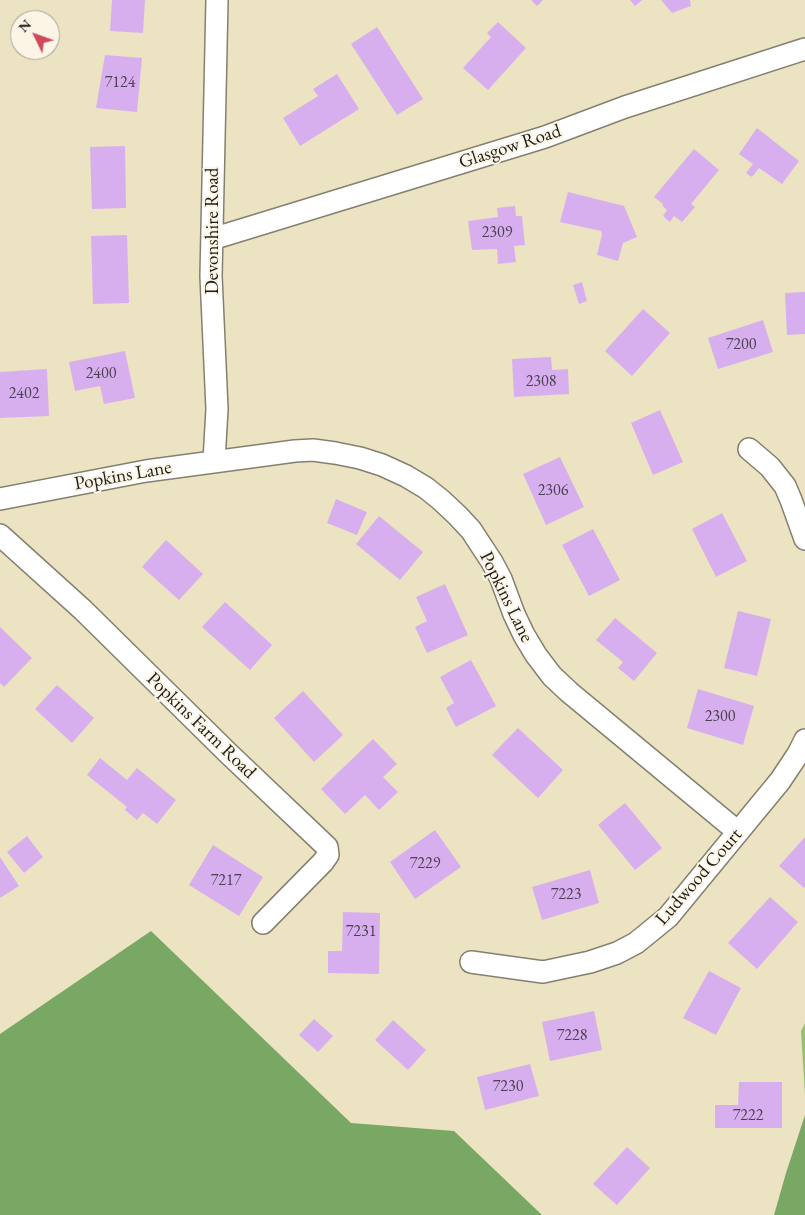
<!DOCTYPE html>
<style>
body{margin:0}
#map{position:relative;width:805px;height:1215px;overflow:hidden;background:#ece3c2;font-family:"EB Garamond",serif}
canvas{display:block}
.north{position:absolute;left:10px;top:10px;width:50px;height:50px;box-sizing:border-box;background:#fcf5e5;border:1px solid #a29e95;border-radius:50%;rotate:312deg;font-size:14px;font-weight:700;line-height:20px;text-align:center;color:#1c1c1c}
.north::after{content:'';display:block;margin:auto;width:18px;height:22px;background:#d1495b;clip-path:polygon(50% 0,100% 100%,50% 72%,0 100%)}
</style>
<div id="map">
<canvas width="805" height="1215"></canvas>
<div class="north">N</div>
</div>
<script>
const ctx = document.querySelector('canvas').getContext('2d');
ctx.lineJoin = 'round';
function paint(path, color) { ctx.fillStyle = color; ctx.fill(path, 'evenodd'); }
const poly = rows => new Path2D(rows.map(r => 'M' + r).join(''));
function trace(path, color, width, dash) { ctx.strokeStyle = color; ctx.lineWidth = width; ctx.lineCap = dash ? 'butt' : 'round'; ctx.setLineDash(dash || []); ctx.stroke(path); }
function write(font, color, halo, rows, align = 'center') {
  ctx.font = font + ' "EB Garamond",serif'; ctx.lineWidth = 4; ctx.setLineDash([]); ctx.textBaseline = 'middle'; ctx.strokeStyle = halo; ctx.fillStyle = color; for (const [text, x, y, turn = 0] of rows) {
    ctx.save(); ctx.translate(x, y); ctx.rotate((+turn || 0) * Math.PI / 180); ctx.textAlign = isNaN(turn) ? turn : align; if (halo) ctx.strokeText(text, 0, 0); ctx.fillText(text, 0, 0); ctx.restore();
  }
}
paint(poly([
 [805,1023,805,1095,801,1031]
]), '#95c271');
paint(poly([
 [151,931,351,1123,454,1131,542,1215,0,1215,0,1034],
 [805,1115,805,1215,774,1215,786,1173]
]), '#78a863');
paint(poly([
 [112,0,145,0,143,33,110,31],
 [531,0,543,0,537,6],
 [630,0,642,0,635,6],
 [661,0,690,0,691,6,672,13],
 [498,22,526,48,488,90,463,68,491,37,487,33],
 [377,27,423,99,397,115,351,44],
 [105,55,142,58,137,112,96,108],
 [337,74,359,109,300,146,283,118,318,96,313,89],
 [757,128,799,161,782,184,759,168,752,177,746,173,753,164,739,154],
 [125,146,126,208,92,209,90,147],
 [694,149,719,170,691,204,695,207,682,222,674,216,670,222,663,216,667,210,662,205,663,204,654,197],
 [568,192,624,206,637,237,623,243,618,261,597,255,602,234,601,231,560,222],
 [515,206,516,216,522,216,525,245,514,246,516,262,498,264,497,249,472,250,468,221,498,217,497,208],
 [127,235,129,303,93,304,91,236],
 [582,282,587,301,579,304,573,285],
 [805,292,805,334,787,335,785,293],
 [643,309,670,333,632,376,605,351],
 [763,320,773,352,718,369,708,338],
 [125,351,135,398,104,404,100,386,75,391,69,362],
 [551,357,552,370,568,369,569,394,514,397,512,359],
 [47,369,49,416,0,418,0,372],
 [660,410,683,462,653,475,631,423],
 [560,457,584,507,546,525,523,474],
 [336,499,367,512,357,535,327,523],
 [722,513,747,561,716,577,692,529],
 [379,516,423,552,400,580,356,544],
 [593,529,620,580,589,596,562,545],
 [166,540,203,574,179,600,142,567],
 [445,584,468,635,427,653,415,627,427,621,416,597],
 [225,602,272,645,250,670,202,627],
 [738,611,771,619,757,676,724,668],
 [615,618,657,653,634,681,618,668,623,662,596,640],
 [0,627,32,658,4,687,0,683],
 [471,660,496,706,456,727,446,708,454,703,440,677],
 [57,685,94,718,72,743,35,709],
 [698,689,754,706,743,745,687,728],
 [303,691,343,735,314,762,274,718],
 [518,728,563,770,538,798,492,755],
 [373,739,397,764,383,777,398,792,379,810,365,795,345,814,321,789],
 [100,758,127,780,137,768,176,800,157,824,143,813,137,820,125,810,127,807,87,775],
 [625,803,662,848,635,870,598,825],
 [435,830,461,867,415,899,390,862],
 [27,836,43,857,24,873,7,852],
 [805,837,805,887,804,888,779,866],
 [213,845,263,877,239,916,189,885],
 [0,857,19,886,0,898],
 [590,870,599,903,542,920,532,887],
 [770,897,798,922,757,969,728,943],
 [343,912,380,913,379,974,328,973,328,951,342,951],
 [709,971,741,988,716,1035,683,1018],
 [594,1011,602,1050,550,1061,542,1022],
 [314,1019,333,1036,318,1052,299,1035],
 [393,1020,426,1050,408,1070,375,1040],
 [530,1064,539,1096,485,1110,477,1077],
 [739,1082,782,1082,782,1128,715,1128,715,1105,738,1105],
 [627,1147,650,1168,617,1205,593,1184]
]), '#d7afef');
const minor = poly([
 [212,239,545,137,625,107,805,49],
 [749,449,770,467,785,486,791,500,805,539],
 [214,461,217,409,211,276,217,0],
 [0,499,146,471,295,451,313,450,335,453,360,458,382,465,406,476,426,488,441,500,458,516,471,530,492,562,501,579,514,614,524,635,536,655,552,676,569,692,738,832],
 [0,535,83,610,229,754,327,847,328,855,323,862,263,923],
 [471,962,543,972,590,962,617,953,636,943,668,917,780,781,798,754,805,740]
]);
trace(minor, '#84806f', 24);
trace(minor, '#fff', 21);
write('16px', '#4b4151', null, [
 ["7124",120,83],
 ["2309",497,233],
 ["7200",741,345],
 ["2400",101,374],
 ["2308",541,382],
 ["2402",24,394],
 ["2306",553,491],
 ["2300",720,717],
 ["7229",425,864],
 ["7217",226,881],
 ["7223",566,895],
 ["7231",361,932],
 ["7228",572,1036],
 ["7230",508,1087],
 ["7222",748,1116]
]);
write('19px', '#1c1c1c', '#fcf5e5', [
 ["Glasgow Road",510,147,-18],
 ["Devonshire Road",213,231,-90],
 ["Popkins Lane",123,476,-10],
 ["Popkins Lane",506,597,64],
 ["Popkins Farm Road",201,726,44],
 ["Ludwood Court",699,877,-49]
]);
</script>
